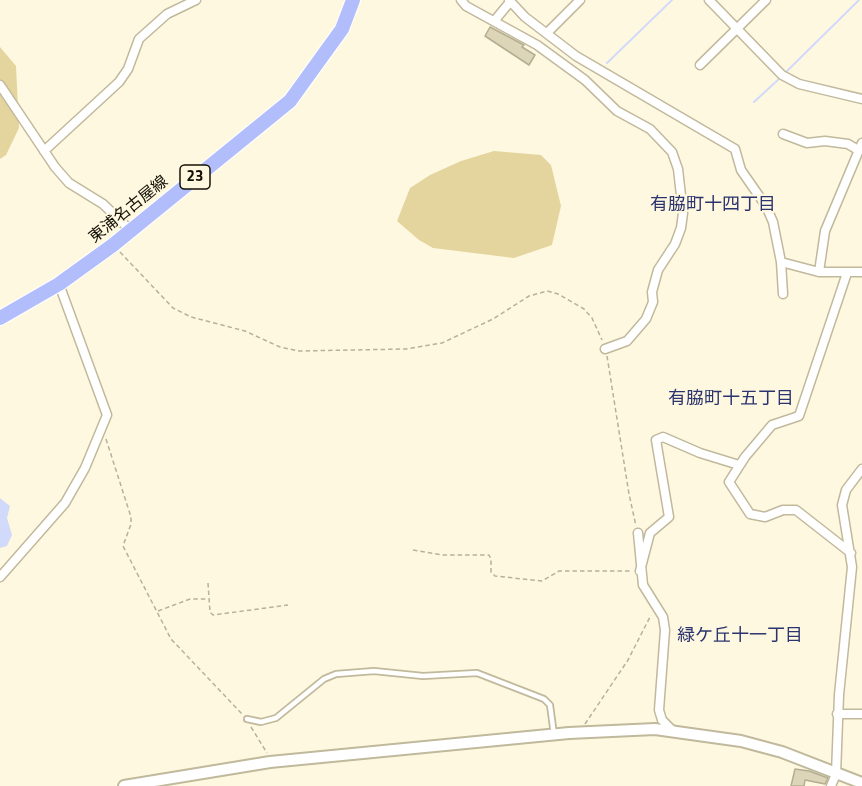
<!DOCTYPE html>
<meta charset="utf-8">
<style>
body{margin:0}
canvas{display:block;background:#fff8e0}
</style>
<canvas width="862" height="786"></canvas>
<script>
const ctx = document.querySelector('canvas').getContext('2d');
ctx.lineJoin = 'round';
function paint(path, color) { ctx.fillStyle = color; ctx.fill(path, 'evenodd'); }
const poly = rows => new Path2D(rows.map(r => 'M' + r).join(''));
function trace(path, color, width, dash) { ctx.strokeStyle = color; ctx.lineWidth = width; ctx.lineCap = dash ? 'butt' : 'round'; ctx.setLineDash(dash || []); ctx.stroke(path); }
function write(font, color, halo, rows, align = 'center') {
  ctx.font = font + ' "Titillium Web","Noto Sans JP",sans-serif'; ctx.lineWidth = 4.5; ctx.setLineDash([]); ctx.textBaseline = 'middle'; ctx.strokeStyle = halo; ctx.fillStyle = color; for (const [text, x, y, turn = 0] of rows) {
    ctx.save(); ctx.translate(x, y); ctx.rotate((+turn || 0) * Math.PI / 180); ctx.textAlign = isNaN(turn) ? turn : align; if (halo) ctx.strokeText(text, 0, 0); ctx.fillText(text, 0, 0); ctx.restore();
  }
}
paint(poly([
 [0,47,16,66,19,128,6,155,0,159],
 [494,151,541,155,551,165,561,206,552,245,514,258,433,248,419,240,397,221,410,188,430,175,461,161]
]), '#e4d59f');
paint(poly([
 [0,498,10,506,7,518,12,535,7,546,0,548]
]), '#d1dafa');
trace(poly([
 [607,63,672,0],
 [784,74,859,0],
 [754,102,780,78]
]), '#d1dafa', 2);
const building = poly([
 [490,27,524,45,522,47,535,55,529,65,485,36,490,27],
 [795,769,809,771,828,778,825,784,805,780,804,786,791,786,795,769]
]);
paint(building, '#dcd5b7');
trace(building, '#b4ad91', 1.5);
const service = poly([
 [247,719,261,722,276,718,324,679,336,674,374,671,423,676,477,673,544,699,550,705,554,735]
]);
const minor = poly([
 [461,0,466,6,537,45,585,80,617,111,650,129,672,152,678,169,683,213,681,228,675,244,658,270,652,292,653,302,646,319,627,341,605,349],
 [509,0,525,17,576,56,735,149,741,170,766,206,773,222,781,262,783,294],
 [709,0,782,75,799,84,862,99],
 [495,20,510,2],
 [547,33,580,0],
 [700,65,766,0],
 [0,85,55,167,69,183,103,204,130,230],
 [783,134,807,143,825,141,848,144,858,150],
 [44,151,119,82,128,69,139,39,167,14,196,0],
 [781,262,819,272,862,272],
 [819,272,825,231,862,143],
 [847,273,799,416,772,425,745,457,729,482,750,514,765,517,783,510,796,510,851,553],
 [638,533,643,585,663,617,665,630,659,710,662,720,672,730],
 [640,571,650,533,669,517,656,440,663,437,700,453,739,465],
 [0,577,65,503,85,468,107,415,59,284],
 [837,714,862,714],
 [831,786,836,774,839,695,852,567,842,505,846,490,862,469]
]);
const tertiary = poly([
 [124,786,270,762,569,733,655,729,741,741,782,752,862,783]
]);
const primary = poly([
 [0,318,59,284,113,245,290,101,342,29,353,0]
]);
trace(service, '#c1b99c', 8);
trace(minor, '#c1b99c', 11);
trace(tertiary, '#c1b99c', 14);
trace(primary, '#fff', 16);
trace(poly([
 [120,252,173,308,191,317,245,331,280,347,299,351,406,349,442,343,493,319,529,296,547,291,558,294,584,309,592,318,602,340],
 [607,356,629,494,636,526],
 [106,439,131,517,131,524,123,546,171,639,243,715],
 [413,550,443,555,489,555,491,559,491,572,495,576,542,581,559,571,631,571],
 [208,583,210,612,213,615,288,605],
 [158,611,190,599,208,599],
 [585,724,628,660,651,615],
 [251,727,267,753]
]), '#b6b19d', 1.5, [4.5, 3]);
trace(service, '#fff', 4.5);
trace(minor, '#fff', 8);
trace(tertiary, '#fff', 10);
trace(primary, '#b2befc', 14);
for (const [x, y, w] of [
 [195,177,30]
]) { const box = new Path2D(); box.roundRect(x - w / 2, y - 12, w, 24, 4.5); ctx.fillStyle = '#fff8e0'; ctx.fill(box); trace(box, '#141207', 1.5); }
write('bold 15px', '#141207', null, [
 ["23",195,177]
]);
write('16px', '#141207', '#fff8e0', [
 ["東浦名古屋線",129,210,-39]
]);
write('18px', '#2b346e', '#fff8e0', [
 ["有脇町十四丁目",713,206],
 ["有脇町十五丁目",731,400],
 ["緑ケ丘十一丁目",740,637]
]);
</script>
